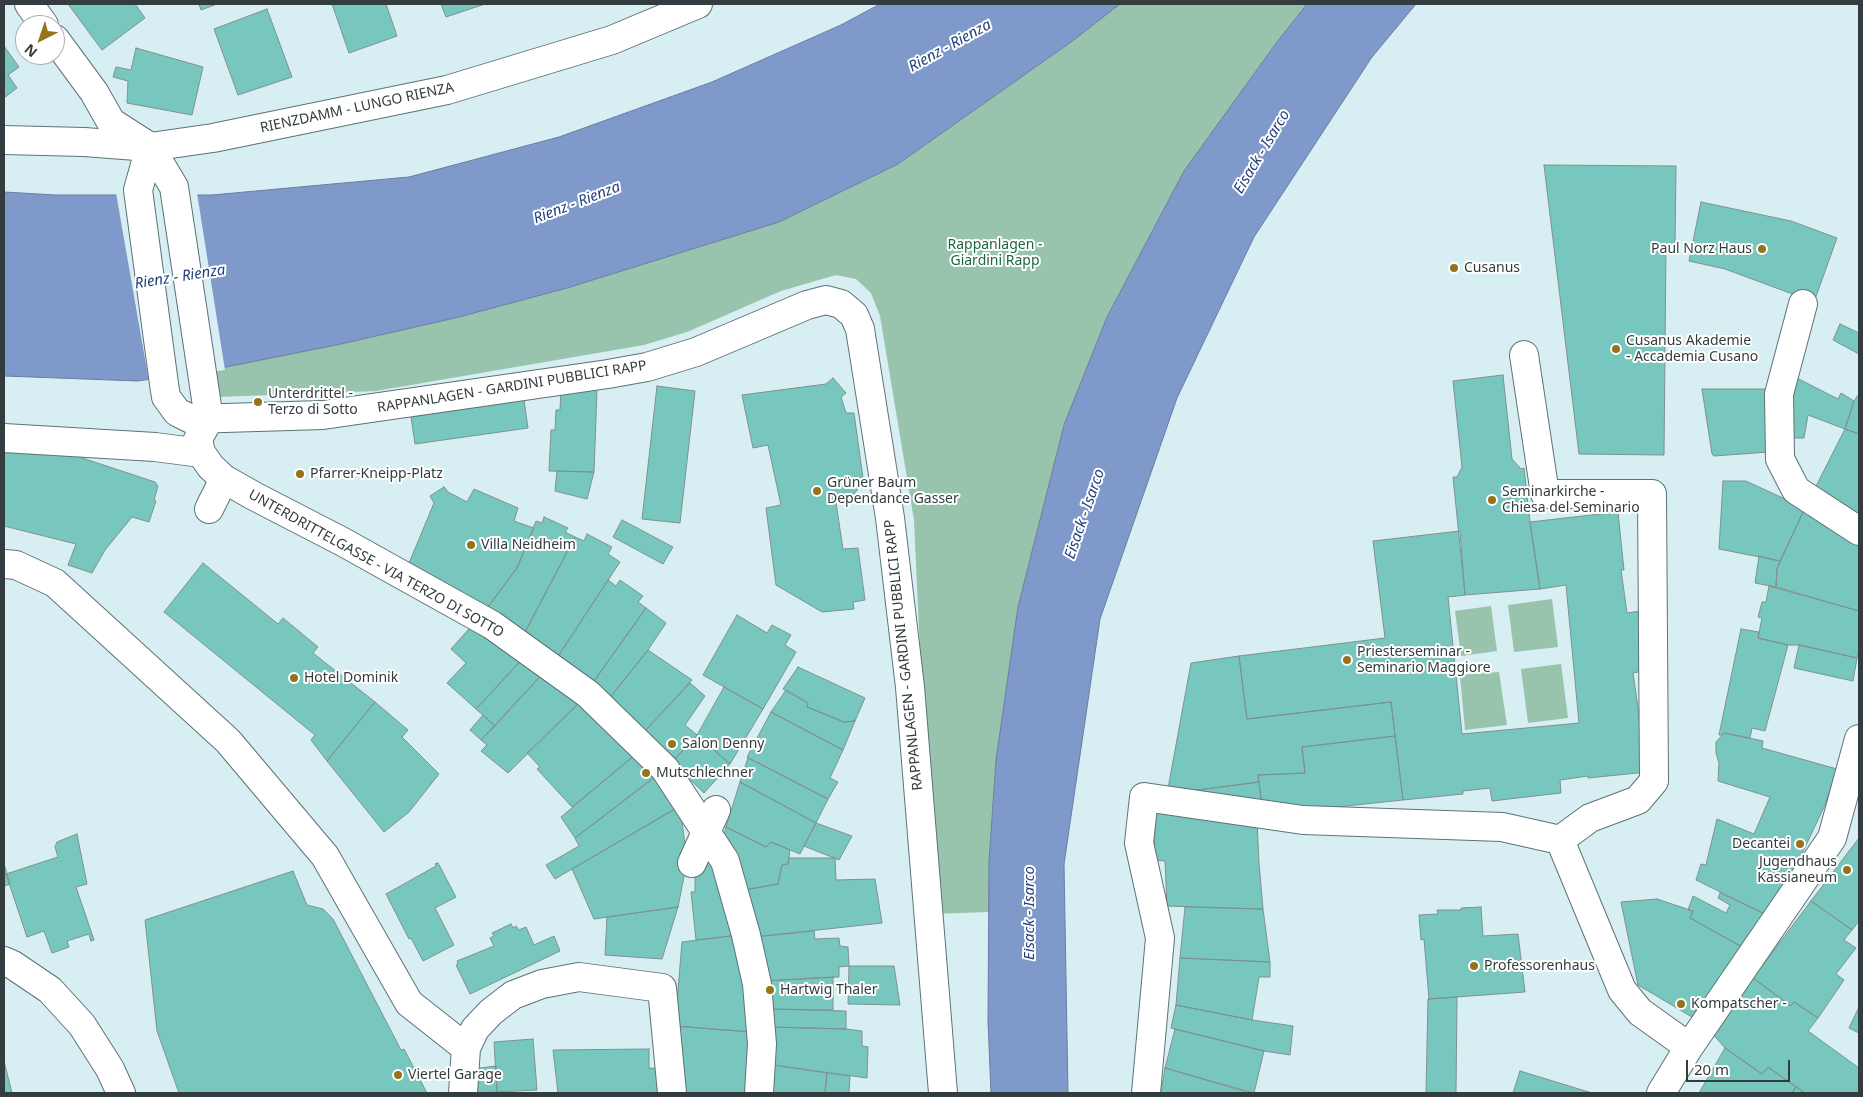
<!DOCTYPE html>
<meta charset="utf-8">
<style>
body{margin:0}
#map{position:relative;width:1863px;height:1097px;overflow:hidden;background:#d7eef3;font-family:"Noto Sans",sans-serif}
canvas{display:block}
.frame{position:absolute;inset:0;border:5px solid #333c3e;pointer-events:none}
.north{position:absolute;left:15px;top:15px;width:50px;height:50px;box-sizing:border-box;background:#fff;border:1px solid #adb1b2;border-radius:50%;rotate:221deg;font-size:14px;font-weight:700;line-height:20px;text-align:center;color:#333c3e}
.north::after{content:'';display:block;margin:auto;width:18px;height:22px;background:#95731b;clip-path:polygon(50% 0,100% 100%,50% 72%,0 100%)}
.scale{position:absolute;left:1686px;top:1060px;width:104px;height:22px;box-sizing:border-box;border:2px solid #333c3e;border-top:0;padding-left:6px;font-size:15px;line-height:18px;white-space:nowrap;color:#333c3e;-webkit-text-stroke:4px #fff;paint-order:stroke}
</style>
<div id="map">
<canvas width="1863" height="1097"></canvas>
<div class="frame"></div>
<div class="north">N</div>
<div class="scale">20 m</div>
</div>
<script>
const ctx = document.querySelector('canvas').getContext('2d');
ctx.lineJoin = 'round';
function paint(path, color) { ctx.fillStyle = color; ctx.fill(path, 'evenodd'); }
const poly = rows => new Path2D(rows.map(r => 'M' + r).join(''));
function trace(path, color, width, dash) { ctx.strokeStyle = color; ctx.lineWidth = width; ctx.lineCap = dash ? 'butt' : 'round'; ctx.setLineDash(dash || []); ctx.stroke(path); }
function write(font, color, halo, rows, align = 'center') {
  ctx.font = font + ' "Noto Sans",sans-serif'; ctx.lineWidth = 4; ctx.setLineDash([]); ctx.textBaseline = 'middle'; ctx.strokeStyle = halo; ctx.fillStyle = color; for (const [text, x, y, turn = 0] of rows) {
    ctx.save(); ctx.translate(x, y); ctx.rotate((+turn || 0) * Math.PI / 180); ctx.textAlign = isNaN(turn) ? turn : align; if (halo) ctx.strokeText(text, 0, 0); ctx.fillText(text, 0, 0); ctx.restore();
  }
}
paint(poly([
 [1120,4,1307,4,1277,42,1184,171,1107,317,1064,425,1018,607,996,760,989,862,989,912,932,914,914,520,880,316,871,293,856,279,836,275,781,291,687,332,644,345,376,391,217,397,211,370,341,344,459,317,567,288,779,222,898,164,1071,42],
 [1552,599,1558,647,1514,652,1508,605],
 [1491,606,1497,651,1461,656,1455,611],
 [1561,664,1568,718,1528,723,1521,669],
 [1499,672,1507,725,1465,730,1460,675]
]), '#98c3ac');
const water = poly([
 [880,4,1120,4,1071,42,898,164,779,222,567,288,459,317,341,344,211,370,138,381,4,376,4,192,56,195,212,195,409,177,559,137,712,82,841,25,880,4],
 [1307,4,1416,4,1372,57,1254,237,1177,398,1100,619,1064,864,1068,1093,991,1093,988,1021,989,862,996,760,1018,607,1064,425,1107,317,1184,171,1277,42,1307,4]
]);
paint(water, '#8099cb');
trace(water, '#697da1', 1);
paint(poly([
 [116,193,197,193,225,370,149,382]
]), '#d7eef3');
const building = poly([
 [68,4,135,4,145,18,102,50,68,4],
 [199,4,217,4,201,10,199,4],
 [332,4,386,4,397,36,349,53,332,4],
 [441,4,485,4,446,17,441,4],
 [267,9,292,77,238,95,214,29,267,9],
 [4,46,19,67,8,75,17,88,4,98,4,46],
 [136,48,203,67,192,115,127,103,128,81,113,77,116,67,131,70,136,48],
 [1544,165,1676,166,1675,245,1666,245,1664,455,1579,454,1544,165],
 [1701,202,1791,221,1837,238,1814,302,1725,269,1689,261,1701,202],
 [1840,324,1859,333,1859,354,1833,340,1840,324],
 [1503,375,1512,459,1521,469,1524,468,1530,522,1540,589,1465,595,1453,477,1457,477,1462,467,1453,381,1503,375],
 [1791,375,1838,399,1841,393,1854,401,1845,429,1808,415,1804,438,1785,438,1791,375],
 [833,378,846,393,841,397,846,413,854,413,863,478,851,478,853,482,860,486,850,500,842,495,835,496,843,549,858,548,865,600,853,602,854,609,822,612,776,585,766,508,781,505,768,445,753,448,742,395,826,384,833,378],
 [657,386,695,391,680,523,642,519,657,386],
 [561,388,597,390,594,472,549,471,551,430,555,430,556,410,560,410,561,388],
 [1702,389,1772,389,1769,452,1714,456,1712,454,1702,389],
 [1859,394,1859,434,1845,429,1854,401,1859,394],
 [524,400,528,428,415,444,411,417,524,400],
 [1845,429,1859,434,1859,525,1811,496,1845,429],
 [4,448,36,455,38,448,67,453,155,482,158,486,154,500,156,501,149,522,132,517,105,550,92,573,68,565,76,544,4,526,4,448],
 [557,471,594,472,587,499,555,491,557,471],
 [1723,481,1746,481,1785,499,1804,510,1780,561,1719,549,1723,481],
 [444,487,448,492,467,502,474,489,518,508,514,521,534,528,517,568,488,607,409,563,434,503,430,496,444,487],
 [1804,510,1859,545,1859,611,1776,587,1777,569,1804,510],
 [1618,512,1624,570,1621,570,1627,613,1641,611,1647,670,1633,673,1647,772,1588,778,1588,776,1560,780,1561,793,1526,797,1492,801,1490,788,1463,791,1463,794,1403,800,1391,702,1247,719,1239,656,1385,638,1373,541,1460,531,1465,595,1448,597,1462,734,1579,723,1566,585,1540,589,1530,522,1618,512],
 [544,517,568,528,565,532,575,537,524,634,488,607,517,568,536,521,542,523,544,517],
 [622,520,673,547,663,564,613,537,622,520],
 [587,534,612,547,608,554,620,562,557,658,524,634,575,537,584,541,587,534],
 [1759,556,1780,561,1777,569,1776,587,1755,583,1759,556],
 [203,563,278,624,283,618,318,647,313,653,375,702,327,761,311,740,315,735,164,612,203,563],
 [608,580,616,586,620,580,643,596,638,602,646,608,592,684,557,658,608,580],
 [1769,586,1859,611,1859,650,1857,658,1799,645,1788,645,1758,638,1762,618,1758,617,1762,602,1766,602,1769,586],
 [646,608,666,623,648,650,608,700,592,684,646,608],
 [737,615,767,633,772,625,791,635,785,645,796,652,763,709,703,675,737,615],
 [476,621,526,655,476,709,447,683,466,663,451,649,476,621],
 [1741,629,1759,632,1758,638,1788,645,1765,731,1752,728,1750,738,1724,733,1722,735,1719,735,1741,629],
 [1799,645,1857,658,1853,681,1794,668,1799,645],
 [648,650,692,680,644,732,608,700,648,650],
 [526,655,546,670,495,726,476,709,526,655],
 [1239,656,1247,719,1391,702,1395,736,1302,747,1305,773,1258,775,1259,782,1167,794,1191,663,1239,656],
 [798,667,865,698,855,721,844,722,807,707,808,703,783,689,798,667],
 [546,670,584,698,508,773,481,751,487,745,481,740,546,670],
 [690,683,705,696,685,725,697,735,672,762,644,732,690,683],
 [724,687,763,709,730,764,697,735,724,687],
 [786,690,808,703,807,707,844,722,855,721,843,750,771,712,786,690],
 [584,698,641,750,572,807,537,769,540,767,527,753,584,698],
 [375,702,408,730,402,737,439,774,409,812,384,832,327,761,375,702],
 [771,712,843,750,830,778,838,782,828,799,747,757,771,712],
 [483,715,495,726,481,740,470,730,483,715],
 [1724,733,1763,741,1762,748,1837,769,1825,805,1799,860,1765,914,1696,880,1701,864,1706,865,1717,819,1754,834,1770,797,1718,781,1719,763,1716,753,1716,742,1724,733],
 [697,735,730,764,704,793,672,762,697,735],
 [1395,736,1403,800,1298,811,1262,806,1258,775,1305,773,1302,747,1395,736],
 [641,750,660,773,575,838,561,817,641,750],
 [748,758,828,799,816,823,740,782,748,758],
 [660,773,680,806,555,879,546,865,579,846,575,838,660,773],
 [740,782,816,823,800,854,771,842,766,847,726,827,740,782],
 [1259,782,1262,806,1167,794,1259,782],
 [1156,804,1257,820,1259,863,1263,909,1167,906,1165,861,1154,860,1156,804],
 [680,806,687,861,678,907,594,919,572,869,680,806],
 [816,823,852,836,839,860,804,846,816,823],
 [726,827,766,847,771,842,790,850,788,864,782,865,778,884,739,891,722,843,726,827],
 [77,834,87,884,76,887,94,940,91,941,89,934,67,941,69,947,52,953,44,931,27,937,6,874,58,857,55,847,57,842,77,834],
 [1859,838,1859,921,1852,930,1811,901,1859,838],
 [789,858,835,858,836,880,875,879,882,923,754,937,739,891,778,884,782,865,788,864,789,858],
 [715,862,739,935,696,940,691,892,695,892,695,864,715,862],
 [438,863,456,897,435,908,454,945,423,961,411,938,409,939,386,894,436,866,435,864,438,863],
 [4,864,10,884,4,886,4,864],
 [293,871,307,905,323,909,333,919,401,1050,404,1049,427,1093,179,1093,157,1031,145,920,293,871],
 [1720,893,1765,914,1744,948,1690,918,1693,911,1688,910,1693,896,1726,913,1730,905,1718,898,1720,893],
 [1657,899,1693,911,1690,918,1744,948,1692,1017,1638,985,1621,902,1657,899],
 [1811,901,1852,930,1844,940,1856,948,1836,974,1844,980,1818,1018,1794,1002,1791,1006,1753,978,1811,901],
 [678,907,662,959,605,955,607,917,678,907],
 [1185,907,1263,909,1270,962,1180,958,1185,907],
 [1481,907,1483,936,1518,934,1525,992,1429,999,1424,939,1421,940,1419,915,1438,914,1437,910,1461,910,1461,908,1481,907],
 [511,924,513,928,516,926,519,930,526,927,534,945,554,936,560,951,470,994,456,965,458,964,457,961,494,946,490,938,494,936,492,933,511,924],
 [814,931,815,939,839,938,840,946,848,947,849,966,839,967,839,977,763,981,754,937,814,931],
 [739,935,751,1032,675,1026,682,942,739,935],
 [1180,958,1270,962,1270,977,1259,977,1252,1020,1176,1005,1180,958],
 [849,966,894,966,900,1005,848,1004,849,966],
 [833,977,833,1010,767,1009,763,981,833,977],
 [1753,978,1791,1006,1794,1002,1818,1018,1808,1031,1859,1068,1859,1093,1805,1093,1768,1067,1762,1074,1725,1048,1711,1032,1753,978],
 [1457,997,1456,1093,1426,1093,1428,999,1457,997],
 [1176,1005,1252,1020,1293,1026,1290,1055,1264,1051,1171,1028,1176,1005],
 [1859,1007,1859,1033,1849,1028,1859,1007],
 [767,1009,846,1011,846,1029,768,1027,767,1009],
 [675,1026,751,1032,747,1093,679,1093,675,1026],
 [768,1027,846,1029,862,1031,862,1046,868,1047,867,1078,766,1064,768,1027],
 [1175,1029,1264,1051,1254,1093,1165,1068,1175,1029],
 [533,1039,537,1090,497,1092,494,1042,533,1039],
 [1725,1048,1762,1074,1768,1067,1796,1087,1792,1093,1699,1093,1725,1048],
 [649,1049,649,1068,664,1069,664,1093,558,1093,553,1050,649,1049],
 [4,1061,12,1093,4,1093,4,1061],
 [766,1064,827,1073,825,1093,763,1093,766,1064],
 [496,1066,497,1092,478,1093,477,1080,480,1068,496,1066],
 [1165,1068,1250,1093,1161,1093,1165,1068],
 [1520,1071,1592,1093,1513,1093,1520,1071],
 [827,1073,850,1076,849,1093,825,1093,827,1073],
 [1796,1087,1805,1093,1792,1093,1796,1087]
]);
paint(building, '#78c7be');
trace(building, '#7d9290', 1);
const minor = poly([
 [29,4,44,25],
 [55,39,94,92,111,122,150,147,174,187,209,419],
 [4,140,84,142,150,147,213,138,447,90,612,40,698,4],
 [150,147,138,190,164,384,166,397,177,412,191,419,323,415,608,374,647,367,696,352,807,305,826,300,841,304,854,315,860,329,890,518,910,687,943,1093],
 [1803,304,1779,394,1780,459,1796,490,1859,531],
 [1524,355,1545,494,1652,494,1654,781,1638,800,1590,818,1560,840],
 [209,419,198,439,201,453,211,467,224,479,254,496,343,542,492,625,588,694,665,769,725,861,746,935,757,984,762,1044,759,1093],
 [4,438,155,447,201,453],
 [209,509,224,479],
 [4,564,16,565,55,583,228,741,325,856,409,1003,466,1048],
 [692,863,716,810],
 [4,961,13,965,50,990,82,1025,110,1069,121,1093],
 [463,1093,466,1048,475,1029,491,1012,513,995,542,984,579,977,662,988,672,1093],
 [1146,1093,1160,938,1139,843,1144,797,1303,820,1502,827,1560,840,1622,990,1640,1012,1689,1047],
 [1661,1093,1689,1047,1832,838,1859,739]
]);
trace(minor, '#5e7277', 30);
trace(minor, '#fff', 28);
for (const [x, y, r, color] of [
 [1762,249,5,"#95731b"],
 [1454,268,5,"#95731b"],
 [1616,349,5,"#95731b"],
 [258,402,5,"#95731b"],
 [300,474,5,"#95731b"],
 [817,491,5,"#95731b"],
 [1492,500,5,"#95731b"],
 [471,545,5,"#95731b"],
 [1347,660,5,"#95731b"],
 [294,678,5,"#95731b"],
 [672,744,5,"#95731b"],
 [646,773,5,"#95731b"],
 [1800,844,5,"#95731b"],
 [1847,870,5,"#95731b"],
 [1474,966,5,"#95731b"],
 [770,990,5,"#95731b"],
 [1681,1004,5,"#95731b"],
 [398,1075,5,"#95731b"]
]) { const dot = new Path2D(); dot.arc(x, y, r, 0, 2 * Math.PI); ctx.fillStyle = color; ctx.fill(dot); trace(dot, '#fff', 2); }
write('14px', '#333c3e', '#fff', [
 ["RIENZDAMM - LUNGO RIENZA",357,108,-12],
 ["RAPPANLAGEN - GARDINI PUBBLICI RAPP",512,387,-9],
 ["UNTERDRITTELGASSE - VIA TERZO DI SOTTO",376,564,29],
 ["RAPPANLAGEN - GARDINI PUBBLICI RAPP",904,655,-96]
]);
write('14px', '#1d6648', '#fff', [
 ["Rappanlagen -",995,245],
 ["Giardini Rapp",995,261]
]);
write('14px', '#333c3e', '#fff', [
 ["Paul Norz Haus",1752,249,"right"],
 ["Cusanus",1464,268],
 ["Cusanus Akademie",1626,341],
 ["- Accademia Cusano",1626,357],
 ["Unterdrittel -",268,394],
 ["Terzo di Sotto",268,410],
 ["Pfarrer-Kneipp-Platz",310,474],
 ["Grüner Baum",827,483],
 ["Dependance Gasser",827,499],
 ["Seminarkirche -",1502,492],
 ["Chiesa del Seminario",1502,508],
 ["Villa Neidheim",481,545],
 ["Priesterseminar -",1357,652],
 ["Seminario Maggiore",1357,668],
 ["Hotel Dominik",304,678],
 ["Salon Denny",682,744],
 ["Mutschlechner",656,773],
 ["Decantei",1790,844,"right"],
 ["Jugendhaus",1837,862,"right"],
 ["Kassianeum",1837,878,"right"],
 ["Professorenhaus",1484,966],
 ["Hartwig Thaler",780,990],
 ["Kompatscher -",1691,1004],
 ["Viertel Garage",408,1075]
], 'left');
write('italic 15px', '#24407d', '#fff', [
 ["Rienz - Rienza",950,46,-29],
 ["Eisack - Isarco",1262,152,-59],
 ["Rienz - Rienza",577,203,-21],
 ["Rienz - Rienza",180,277,-9],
 ["Eisack - Isarco",1085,514,-71],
 ["Eisack - Isarco",1030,913,-90]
]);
</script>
